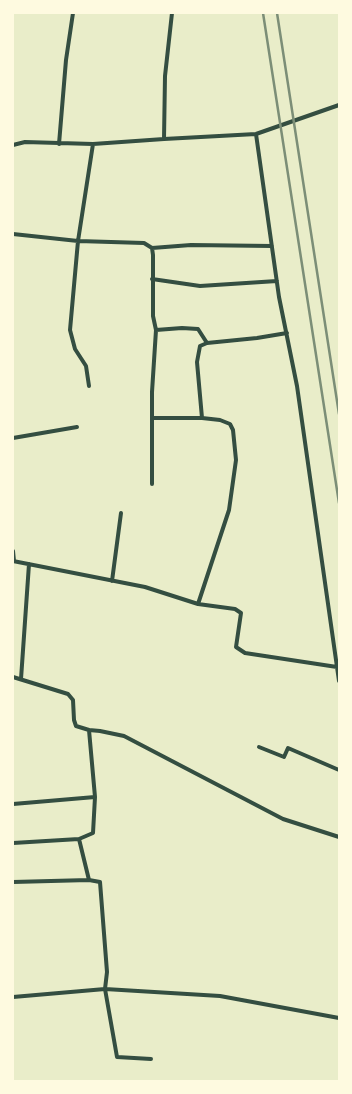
<!DOCTYPE html>
<style>
body{margin:0}
#map{position:relative;width:352px;height:1094px;overflow:hidden;background:#e9edc9;font-family:Rubik,sans-serif}
canvas{display:block}
.frame{position:absolute;inset:0;border:14px solid #fefae0;pointer-events:none}
</style>
<div id="map">
<canvas width="352" height="1094"></canvas>
<div class="frame"></div>
</div>
<script>
const ctx = document.querySelector('canvas').getContext('2d');
ctx.lineJoin = 'round';
const poly = rows => new Path2D(rows.map(r => 'M' + r).join(''));
function trace(path, color, width, dash) { ctx.strokeStyle = color; ctx.lineWidth = width; ctx.lineCap = dash ? 'butt' : 'round'; ctx.setLineDash(dash || []); ctx.stroke(path); }
trace(poly([
 [256,134,279,297,297,386,339,681],
 [164,139,165,76,172,13],
 [59,144,66,60,73,13],
 [13,145,25,142,93,144,164,139,256,134,339,105],
 [13,234,78,241,144,243,152,248,153,255,153,316,156,330,152,392,152,484],
 [152,248,191,245,272,246],
 [152,279,200,286,277,281],
 [156,330,182,328,198,329,207,343],
 [89,386,86,366,75,349,70,330,78,241,93,144],
 [152,418,202,418,220,420,230,424,233,430,236,460,229,510,198,604],
 [202,418,197,362,200,346,207,343,257,338,287,333],
 [13,438,77,427],
 [13,551,14,561],
 [13,561,145,587,198,604,235,609,241,613,236,647,245,653,337,667],
 [112,581,121,513],
 [13,677,68,694,73,700,74,720,76,726,89,730],
 [21,679,29,564],
 [259,747,284,757,288,748,339,770],
 [13,804,95,797],
 [13,843,79,839],
 [89,880,79,839,93,833,95,797,89,730,100,731,124,736,283,819,339,837],
 [13,882,89,880,100,882,107,972,105,989,117,1057,151,1059],
 [13,997,105,989,220,996,339,1018]
]), '#344e41', 4);
trace(poly([
 [263,13,339,503],
 [277,13,339,414]
]), '#7c8e77', 2.5);
</script>
